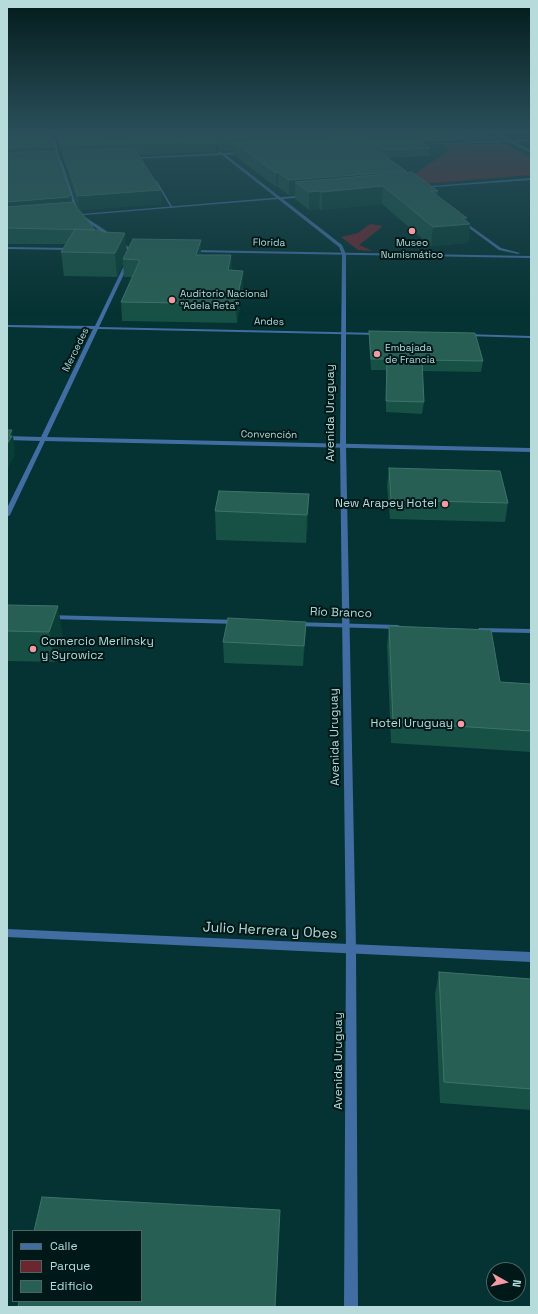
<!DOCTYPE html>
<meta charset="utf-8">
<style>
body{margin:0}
#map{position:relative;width:538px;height:1314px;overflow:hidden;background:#053232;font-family:"Space Grotesk",sans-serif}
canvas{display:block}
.frame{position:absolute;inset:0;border:8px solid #b6dbda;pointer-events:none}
.legend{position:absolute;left:12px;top:1230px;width:130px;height:72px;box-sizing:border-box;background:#011818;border:1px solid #496666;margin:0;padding:5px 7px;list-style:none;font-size:12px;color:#b6dbda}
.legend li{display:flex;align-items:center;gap:8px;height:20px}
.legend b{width:20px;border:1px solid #496666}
.north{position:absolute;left:486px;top:1262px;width:40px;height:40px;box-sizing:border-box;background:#011818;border:1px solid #496666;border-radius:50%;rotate:98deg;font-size:11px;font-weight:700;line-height:16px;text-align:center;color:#b6dbda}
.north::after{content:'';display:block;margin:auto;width:14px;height:18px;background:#f49aa2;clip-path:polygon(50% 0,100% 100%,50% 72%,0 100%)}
</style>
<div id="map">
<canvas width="538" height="1314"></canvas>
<div class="frame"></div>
<ul class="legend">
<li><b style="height:5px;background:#416da3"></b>Calle</li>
<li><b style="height:11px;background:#6c2630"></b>Parque</li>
<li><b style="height:11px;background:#285f54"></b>Edificio</li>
</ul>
<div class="north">N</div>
</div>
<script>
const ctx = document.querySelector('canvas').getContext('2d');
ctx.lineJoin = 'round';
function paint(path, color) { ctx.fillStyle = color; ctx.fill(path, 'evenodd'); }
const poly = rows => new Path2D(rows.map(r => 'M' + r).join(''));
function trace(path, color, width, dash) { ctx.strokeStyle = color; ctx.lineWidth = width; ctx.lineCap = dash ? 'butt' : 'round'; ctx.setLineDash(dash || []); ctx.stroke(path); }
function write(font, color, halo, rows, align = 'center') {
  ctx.font = font + ' "Space Grotesk",sans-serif'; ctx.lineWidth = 4; ctx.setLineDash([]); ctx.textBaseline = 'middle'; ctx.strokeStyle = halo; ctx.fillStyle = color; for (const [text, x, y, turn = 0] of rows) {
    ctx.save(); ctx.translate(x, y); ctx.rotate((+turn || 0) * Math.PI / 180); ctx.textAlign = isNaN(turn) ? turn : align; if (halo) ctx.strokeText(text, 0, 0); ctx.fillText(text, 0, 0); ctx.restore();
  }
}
paint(poly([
 [475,131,484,131,496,139,467,141,464,138],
 [504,143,531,158,531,175,422,184,404,174,415,174,449,150,443,145],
 [370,224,383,226,359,245,373,251,358,250,341,237,358,233]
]), '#6c2630');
paint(poly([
 [50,131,53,131,61,162,58,161,50,131]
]), '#416da3');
paint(poly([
 [490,131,494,131,515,142,517,140,531,139,531,141,518,142,517,143,531,151,531,153,509,142,413,145,506,140,490,131],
 [220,151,223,153,246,152,245,154,226,155,280,197,280,199,278,199,222,155,129,159,127,158,219,153,218,152,220,151],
 [60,160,62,161,79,213,117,238,132,250,133,255,99,327,380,333,382,334,380,335,98,329,47,437,531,448,531,452,45,441,10,515,7,517,7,508,40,441,7,440,7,436,41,437,93,329,7,327,7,325,95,326,129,255,128,250,115,240,76,215,58,161,60,160],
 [531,178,531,180,421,188,419,187,531,178],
 [155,181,157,181,173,208,171,208,155,181],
 [462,220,501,248,520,253,518,254,499,250,461,222,462,220],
 [7,247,72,248,74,249,72,250,7,249,7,247],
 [192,250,531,256,531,258,191,252,192,250],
 [464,334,531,336,531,338,466,336,464,336,464,334],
 [47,615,238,620,242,622,238,624,50,619,47,619,46,617,47,615],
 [293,622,398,625,402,627,398,629,296,626,293,626,292,624,293,622],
 [479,628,531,629,531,633,482,632,478,630,479,628],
 [7,929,531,952,531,962,7,937,7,929]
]), '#416da3');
paint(poly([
 [307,195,306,197,283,199,342,245,346,254,346,446,356,948,358,1307,344,1307,346,948,340,446,342,254,339,247,278,199,72,216,70,215,307,195]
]), '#416da3');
paint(poly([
 [7,131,54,146,55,151,71,195,72,202,95,230,102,232,127,251,201,240,201,255,231,270,243,271,243,288,237,323,122,321,121,302,132,277,124,277,123,264,117,277,64,276,61,252,66,244,7,244],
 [55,131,476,131,462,140,422,142,430,148,429,156,388,158,406,171,406,173,438,191,437,196,467,218,466,221,470,224,468,243,431,246,382,204,322,210,319,209,309,210,295,199,295,194,289,195,278,187,276,187,235,156,234,151,222,151,215,144,216,152,138,155,162,204,79,210,64,163,64,159,62,159],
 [530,132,531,132,531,144,529,143],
 [369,331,483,361,481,372,422,371,424,402,422,414,386,412,386,370,371,370,369,341],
 [389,468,508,503,505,522,390,519,387,486],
 [309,494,308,522,306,543,216,540,215,511],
 [7,605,63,636,55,662,7,661],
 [306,622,305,642,303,666,224,663,223,642],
 [389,626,500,682,531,684,531,752,391,743,387,646],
 [439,972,531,979,531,1110,440,1103,435,994]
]), '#175044');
paint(poly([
 [463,131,476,131,462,140],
 [406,171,405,185,383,186,382,204,322,210,322,192,320,191,319,209,309,210,309,192,295,182,295,194,289,195,289,180],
 [278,172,278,187,276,187,276,173],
 [161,190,162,204,79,210,78,196],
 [71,195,73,210,7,217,7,202],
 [462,218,467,218,466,224,470,224,468,243,431,246,433,227],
 [125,233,127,256,123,259,123,264,117,277,115,253],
 [201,240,201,257,196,255],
 [231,255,232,273,228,270],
 [243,271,243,288,237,323,236,304],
 [12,430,15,449,14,451,15,455,7,470,7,444,9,436],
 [309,494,308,522,306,543,307,515],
 [58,606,63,636,55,662,49,632],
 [306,622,305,642,303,666,304,646],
 [280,1210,279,1231,276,1307,275,1307]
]), '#093e36');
const building = poly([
 [7,131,50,131,54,146,7,148,7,131],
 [56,131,208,131,215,139,60,146,56,131],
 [216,131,357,131,359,133,222,138,216,131],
 [366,131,383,131,367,132,366,131],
 [365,137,377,145,371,146,406,171,289,180,278,172,276,173,234,143,365,137],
 [419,140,430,148,384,150,373,142,419,140],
 [134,148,161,190,78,196,63,151,134,148],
 [56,151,71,195,68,196,69,197,7,202,7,153,56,151],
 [412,172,438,191,431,191,467,218,462,218,470,224,433,227,383,186,322,192,320,191,309,192,295,182,412,172],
 [73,202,95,230,7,228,7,207,73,202],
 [75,229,100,230,102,232,125,233,115,253,61,252,75,229],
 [133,239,201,240,196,255,231,255,228,270,243,271,236,304,121,302,140,260,123,259,133,239],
 [369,331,475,333,483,361,422,360,424,402,386,401,387,359,371,359,369,331],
 [7,430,12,430,9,436,12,436,7,444,7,430],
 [389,468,500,471,508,503,391,500,389,468],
 [219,491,309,494,307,515,215,511,219,491],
 [7,605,58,606,49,632,7,631,7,605],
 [228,618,306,622,304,646,223,642,228,618],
 [389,626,491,630,500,682,531,684,531,731,393,722,389,626],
 [439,972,531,979,531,1089,444,1082,439,972],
 [42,1197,280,1210,275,1307,18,1307,19,1301,141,1301,141,1231,34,1231,42,1197]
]);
paint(building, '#285f54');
trace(building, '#3e7369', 1);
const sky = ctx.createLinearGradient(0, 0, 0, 315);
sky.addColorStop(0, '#031c1c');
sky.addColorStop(0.42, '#2a4f5a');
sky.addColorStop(1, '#2a4f5a00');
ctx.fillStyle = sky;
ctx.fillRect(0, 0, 538, 315);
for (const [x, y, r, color] of [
 [412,231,4,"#f49aa2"],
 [172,300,4,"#f49aa2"],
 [377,354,4,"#f49aa2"],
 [445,504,4,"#f49aa2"],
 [33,649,4,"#f49aa2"],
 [461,724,4,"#f49aa2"]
]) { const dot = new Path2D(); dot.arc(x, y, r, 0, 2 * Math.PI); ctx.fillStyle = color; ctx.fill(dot); trace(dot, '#011818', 1.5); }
write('10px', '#b6dbda', '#011818', [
 ["Florida",269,243,1],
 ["Andes",269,322,1],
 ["Mercedes",76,350,-64],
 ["Convención",269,435,1]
]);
write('10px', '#b6dbda', '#011818', [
 ["Museo",412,243,"center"],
 ["Numismático",412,255,"center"],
 ["Auditorio Nacional",180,294],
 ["\"Adela Reta\"",180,306],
 ["Embajada",385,348],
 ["de Francia",385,360]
], 'left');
write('12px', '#b6dbda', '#011818', [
 ["Avenida Uruguay",331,413,-90],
 ["Río Branco",341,613,2],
 ["Avenida Uruguay",335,737,-91],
 ["Avenida Uruguay",339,1061,-90]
]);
write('12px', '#b6dbda', '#011818', [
 ["New Arapey Hotel",437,504],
 ["Comercio Merlinsky",41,642,"left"],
 ["y Syrowicz",41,656,"left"],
 ["Hotel Uruguay",453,724]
], 'right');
write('14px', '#b6dbda', '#011818', [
 ["Julio Herrera y Obes",270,931,3]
]);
</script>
